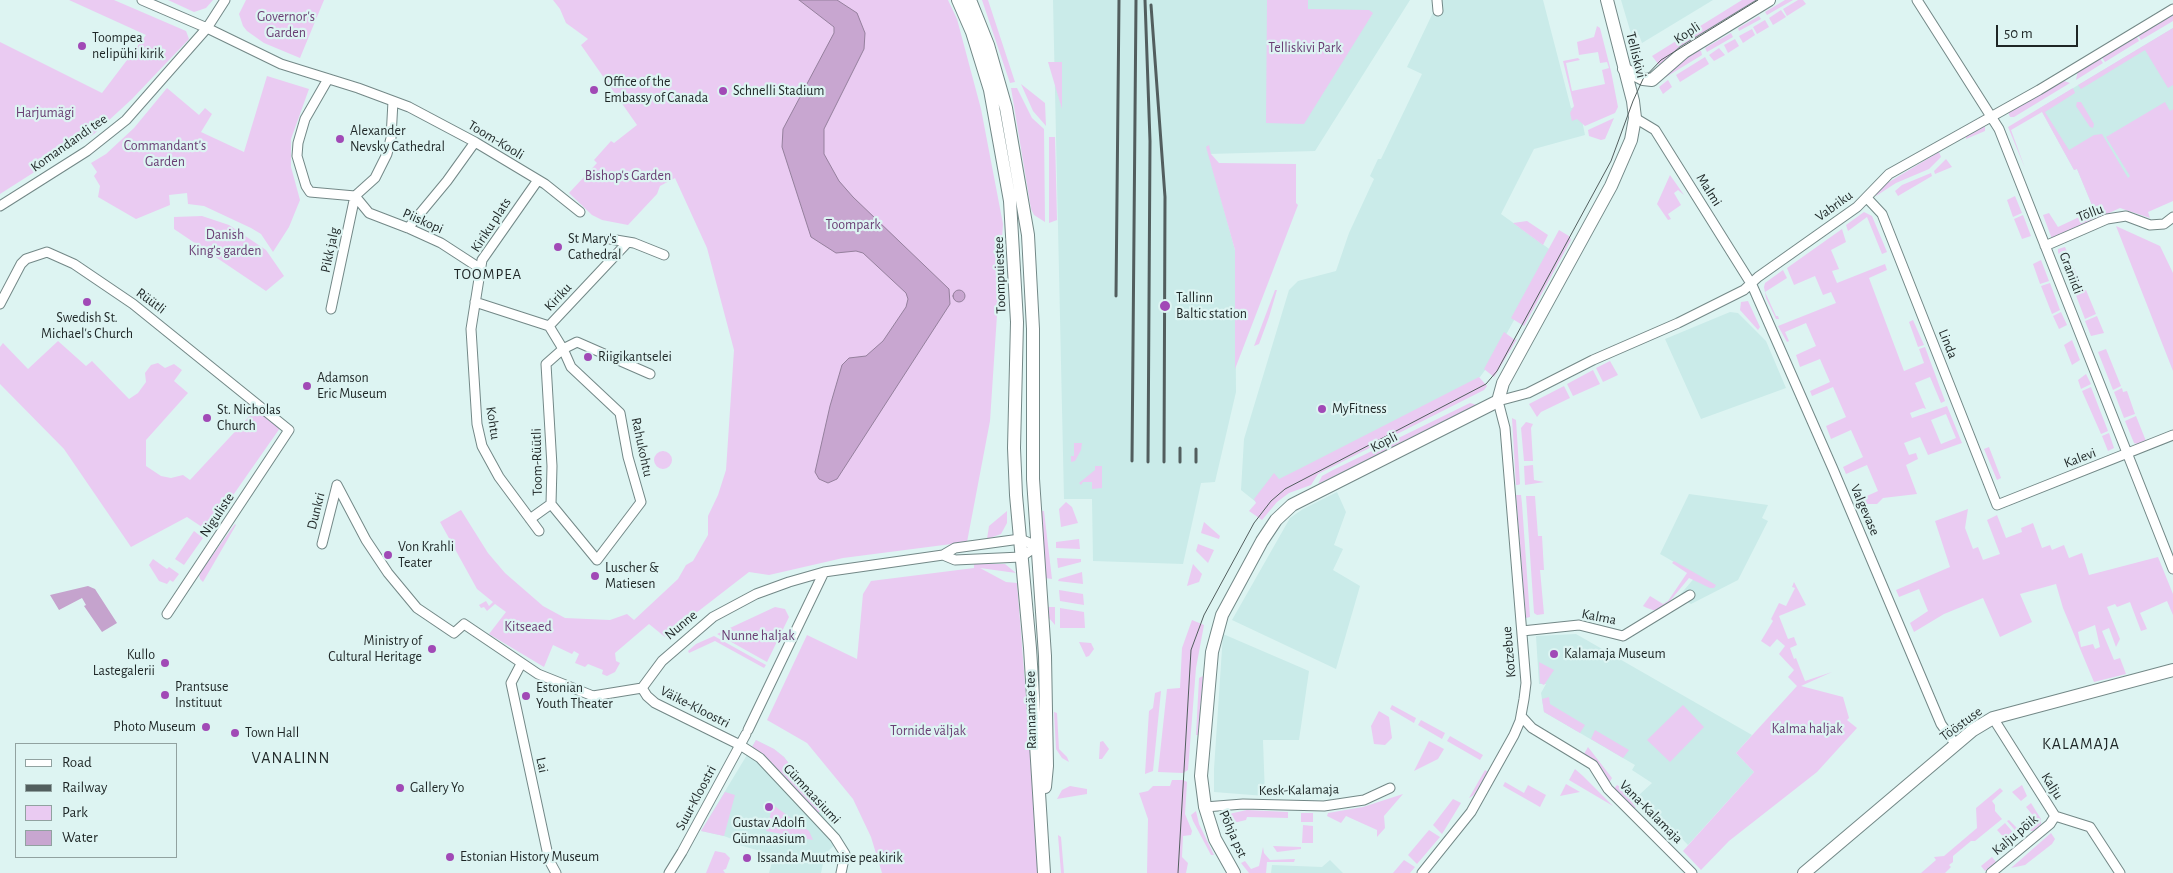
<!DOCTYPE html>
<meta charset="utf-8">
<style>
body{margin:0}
#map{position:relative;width:2173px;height:873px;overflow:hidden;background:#ddf4f2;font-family:"Alegreya Sans",sans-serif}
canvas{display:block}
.legend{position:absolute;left:15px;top:743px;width:162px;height:115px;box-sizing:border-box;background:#ddf4f2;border:1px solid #91a2a0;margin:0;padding:6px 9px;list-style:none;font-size:15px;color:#1e2626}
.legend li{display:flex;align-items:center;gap:10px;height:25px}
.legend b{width:25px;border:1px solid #91a2a0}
.scale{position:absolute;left:1996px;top:25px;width:82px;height:22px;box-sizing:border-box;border:2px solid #1e2626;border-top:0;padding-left:6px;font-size:15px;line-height:18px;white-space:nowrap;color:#1e2626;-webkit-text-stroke:4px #ddf4f2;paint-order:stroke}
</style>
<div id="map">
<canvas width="2173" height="873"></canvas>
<ul class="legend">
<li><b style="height:6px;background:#fff"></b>Road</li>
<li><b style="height:6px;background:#525e5e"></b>Railway</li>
<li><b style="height:14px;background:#eacbf2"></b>Park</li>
<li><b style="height:14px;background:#c8a6d0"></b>Water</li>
</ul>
<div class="scale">50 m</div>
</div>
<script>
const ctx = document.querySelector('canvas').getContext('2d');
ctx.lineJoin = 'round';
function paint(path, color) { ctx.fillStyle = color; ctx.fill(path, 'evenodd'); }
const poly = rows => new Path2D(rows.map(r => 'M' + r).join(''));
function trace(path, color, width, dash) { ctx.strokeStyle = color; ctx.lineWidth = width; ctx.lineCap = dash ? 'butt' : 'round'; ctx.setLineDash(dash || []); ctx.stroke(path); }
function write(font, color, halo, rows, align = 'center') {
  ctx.font = font + ' "Alegreya Sans",sans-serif'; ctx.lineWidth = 4.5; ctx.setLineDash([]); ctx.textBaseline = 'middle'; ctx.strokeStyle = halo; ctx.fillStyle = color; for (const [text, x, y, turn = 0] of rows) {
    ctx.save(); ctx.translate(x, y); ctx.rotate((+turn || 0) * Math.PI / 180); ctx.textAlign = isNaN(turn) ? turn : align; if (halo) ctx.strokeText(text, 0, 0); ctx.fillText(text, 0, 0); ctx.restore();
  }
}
paint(poly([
 [1053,0,1410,0,1315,151,1209,154,1235,250,1236,392,1215,482,1201,483,1183,564,1093,561,1092,499,1064,499],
 [1439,0,1543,0,1571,108,1579,106,1585,135,1534,149,1501,214,1552,251,1491,362,1480,377,1302,472,1256,502,1241,490,1244,439,1289,290,1298,281,1336,271,1349,233,1374,179,1370,176,1378,159,1381,159,1422,74,1407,67],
 [1621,0,1713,0,1642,43,1639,35,1632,37],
 [2173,28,2173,177,2094,210,2077,169,2074,170,2040,108],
 [1730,312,1738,313,1766,341,1786,388,1701,419,1665,339],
 [1337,492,1346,512,1334,545,1343,549,1333,570,1360,586,1336,669,1232,620,1290,518,1303,509],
 [1689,494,1768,505,1762,518,1768,521,1738,580,1691,604,1678,597,1697,575,1660,554],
 [1223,634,1309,671,1299,740,1263,740,1265,796,1214,792,1214,769],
 [1576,634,1752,735,1736,753,1754,772,1688,845,1639,795,1652,783,1632,770,1635,765,1544,712,1541,693,1546,684,1539,684,1536,636],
 [756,740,774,749,784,757,828,815,825,819,842,838,825,854,821,873,769,873,774,855,736,844,737,841,724,836,701,831],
 [1330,860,1343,873,1271,873,1272,865,1322,867]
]), '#caebe9');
paint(poly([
 [69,0,114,0,186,31,189,39,132,99,94,134,0,194,0,42,102,93,146,35],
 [168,0,213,0,206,8,194,12],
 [246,0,324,0,300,58,264,43,247,31,243,26,239,14],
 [553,0,948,0,957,19,981,109,1003,224,990,421,967,542,843,558,769,575,749,572,665,637,649,624,615,653,616,661,620,663,615,672,607,676,602,674,603,670,588,664,585,667,575,663,579,654,574,651,572,654,553,645,544,667,489,634,506,612,495,604,487,611,484,607,481,608,479,605,486,601,489,606,493,602,477,589,440,522,461,510,488,553,505,573,543,606,565,618,610,620,627,614,634,620,678,579,686,565,693,561,708,535,708,516,718,495,726,470,734,350,707,248,675,178,660,186,657,194,628,225,602,220,592,215,569,193,597,163,594,160,611,141,614,143,637,125,581,45,588,39,566,23,560,9],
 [982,0,988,0,1015,82,1010,83],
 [1267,0,1308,0,1308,9,1369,10,1373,13,1304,124,1266,123],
 [1742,0,1764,0,1659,65,1652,56],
 [1785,0,1793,0,1767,15,1765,12],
 [1798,0,1803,0,1806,4,1787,16,1783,9],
 [1781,10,1786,17,1773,25,1769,18],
 [2173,12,2173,21,2141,40,2137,34],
 [1759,16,1761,19,1739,31,1738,28],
 [1765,20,1769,27,1757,34,1753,27],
 [1597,26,1600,28,1611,71,1618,107,1615,113,1585,126,1577,119,1572,121,1570,113,1574,106,1563,61,1578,58,1580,60,1566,63,1572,91,1605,84,1602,70,1609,68,1607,62,1600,63,1598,52,1579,55,1577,42,1594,37],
 [2173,28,2173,85,2168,88,2145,50,2081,89,2078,85],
 [1752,29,1755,35,1743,43,1739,36],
 [1731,33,1733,37,1707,52,1705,48],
 [2136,35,2139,41,2105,62,2101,56],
 [1735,39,1739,46,1728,53,1724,45],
 [1719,48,1725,55,1714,61,1709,55],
 [1694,49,1701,51,1702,55,1666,77,1665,76],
 [1705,57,1709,64,1680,82,1676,75],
 [2099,57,2103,63,2076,80,2078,70],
 [1048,62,1062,62,1062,109],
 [267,76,309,89,291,139,291,167,300,200,289,227,273,252,261,234,251,228,204,206,188,204,187,193,169,195,170,205,136,219,98,197,100,186,94,176,97,172,91,163,106,154,134,128,167,88,199,115,205,108,212,114,201,132,244,152],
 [1668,80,1672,87,1663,94,1659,87],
 [2061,80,2070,83,2014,117,2010,117,2008,112],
 [1021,84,1045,103,1046,126,1033,111],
 [1011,88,1017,88,1032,118,1044,129,1045,222,1034,215,1031,209],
 [2073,88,2075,93,2045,112,2069,150,2094,135,2102,134,2128,178,2130,176,2106,137,2165,102,2170,111,2173,109,2173,201,2148,212,2150,218,2120,208,2052,239,2043,215,2049,213,2058,227,2094,210,2077,169,2074,170,2042,112,2011,130,2025,168,2008,127],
 [2077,102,2081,102,2094,124,2093,128,2090,127,2076,106],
 [1614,118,1605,139,1601,140,1589,136,1588,130],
 [1985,126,1985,131,1966,139,1966,136],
 [1049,137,1055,137,1057,220,1049,223],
 [1209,145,1211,154,1219,163,1296,164,1296,203,1298,205,1235,369,1235,250,1206,147],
 [1939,152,1941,157,1929,169,1896,183,1876,196,1877,190,1885,181,1889,182],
 [1946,159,1952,167,1935,174,1934,171],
 [1931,173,1932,176,1898,196,1895,191,1902,185],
 [1670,175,1684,195,1678,190,1674,193,1681,205,1668,214,1671,219,1668,220,1657,204],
 [2015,196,2022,213,2013,217,2007,200],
 [1864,212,1872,216,1887,252,1882,254,1867,217,1848,231,1846,225],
 [2023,215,2031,236,2022,239,2014,219],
 [202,216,229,225,266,250,284,276,266,291,174,229,174,217],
 [1527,221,1548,235,1543,245,1513,223],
 [2116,226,2160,246,2173,273,2173,371],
 [1842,229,1846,242,1831,250,1839,269,1832,271,1837,283,1885,264,1887,270,1869,278,1904,371,1924,363,1919,349,1925,347,1945,401,1941,403,1930,377,1915,383,1926,409,1923,408,1910,413,1912,418,1947,406,1962,443,1928,455,1920,437,1904,443,1909,455,1916,453,1918,459,1906,465,1917,494,1883,498,1877,504,1862,504,1858,500,1878,491,1867,465,1846,474,1843,467,1863,457,1851,430,1831,439,1826,426,1846,417,1833,387,1812,396,1810,391,1830,382,1820,359,1800,367,1796,355,1816,346,1806,323,1785,332,1789,341,1787,342,1778,326,1836,303,1831,292,1823,295,1815,276,1794,285,1787,268],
 [1946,414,1956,438,1941,444,1931,420],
 [1559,230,1569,236,1571,240,1524,326,1511,318],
 [2065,247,2073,266,2065,270,2058,252,2058,249],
 [2041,260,2049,281,2040,284,2033,264],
 [2074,268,2081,286,2072,289,2066,272],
 [1783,270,1787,278,1765,292,1776,316,1778,316,1779,319,1776,319,1766,298,1764,287,1765,283],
 [2050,283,2060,310,2052,314,2041,286],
 [1275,290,1277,290,1269,317,1259,344,1254,346],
 [2082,290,2086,290,2096,314,2085,319,2075,293],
 [1748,301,1760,327,1758,330,1740,310,1741,302],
 [2061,312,2067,325,2059,329,2053,316],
 [2097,316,2104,333,2091,336,2085,321],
 [1913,320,1924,345,1918,347,1909,322],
 [1504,332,1515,340,1517,339,1494,377,1484,369],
 [2072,340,2080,360,2072,365,2064,345],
 [58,341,86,366,92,361,129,399,138,393,146,382,145,373,151,365,158,363,165,368,174,364,182,370,174,381,188,393,146,440,146,466,161,476,171,478,183,475,190,480,256,409,280,428,208,531,187,517,131,547,64,449,0,384,0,347,3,343,28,369],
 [2106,349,2121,386,2113,390,2098,352],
 [1610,361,1618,375,1603,382,1596,368],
 [1593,370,1600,384,1573,396,1567,384],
 [2086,374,2091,384,2081,389,2078,380],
 [1479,377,1487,386,1484,390,1318,474,1311,485,1289,493,1277,502,1262,520,1249,511,1256,503,1254,499,1274,473,1279,479,1301,468],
 [1564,386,1570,398,1541,412,1537,417,1529,404],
 [2091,387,2108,431,2101,434,2082,391],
 [2122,388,2123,392,2127,391,2135,414,2124,418,2114,392],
 [1470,403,1477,405,1318,484,1322,476,1333,470],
 [2136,416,2146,441,2137,444,2134,443,2125,421],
 [1512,418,1516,420,1520,484,1518,485,1516,485],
 [1526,422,1533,424,1531,428,1533,461,1524,461,1521,428],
 [2109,433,2114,448,2108,451,2102,436],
 [1074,443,1082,443,1081,450,1075,461,1071,462,1071,456,1074,456],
 [1989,447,2001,478,1997,480,1984,449],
 '654 460a9 9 0 1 1 18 0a9 9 0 1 1-18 0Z',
 [1533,465,1534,480,1544,482,1525,485,1524,466],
 [1095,466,1102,466,1102,488,1092,489,1092,482,1083,482,1081,485,1079,483,1095,470],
 [1516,495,1521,495,1522,504,1530,617,1526,618],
 [1535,496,1538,536,1542,536,1544,570,1540,570,1544,614,1537,615,1534,613,1526,496],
 [1066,502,1072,507,1078,523,1061,527,1059,509],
 [1968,509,1965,528,1973,549,1978,547,1983,560,2000,554,1987,520,1997,515,2006,538,2022,532,2021,528,2033,523,2042,548,2050,545,2052,550,2064,545,2069,558,2082,553,2089,575,2158,557,2173,594,2173,615,2167,601,2140,613,2147,629,2141,631,2130,602,2117,607,2115,604,2107,607,2120,639,2116,647,2109,628,2102,631,2114,660,2120,658,2126,674,2094,682,2063,608,2056,584,2020,594,2032,622,2000,637,1983,598,1944,614,1914,632,1910,623,1928,611,1919,589,1899,597,1896,590,1950,567,1935,521],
 [2095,625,2100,647,2095,649,2093,644,2081,647,2078,632],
 [1007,511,1007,523,1001,534,987,539,989,526],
 [1040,511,1044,511,1052,579,1045,578],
 [1204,522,1220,536,1219,539,1201,533],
 [235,524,236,525,203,582,200,579,199,574],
 [194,531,203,538,184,565,175,559],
 [1079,539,1080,549,1056,548,1056,542],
 [1198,544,1214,550,1208,563,1196,551],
 [1057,558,1081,559,1081,562,1058,568],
 [153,559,167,569,169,567,179,574,173,582,170,580,167,584,159,581,149,565],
 [1674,561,1716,585,1714,588,1710,588,1689,578,1670,601,1656,611,1647,608,1643,606,1650,596,1663,604,1668,601,1687,573,1672,563],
 [974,564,1005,564,1016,573,980,568,1006,582,1017,583,1040,873,882,873,871,837,853,799,807,743,767,720,807,635,857,659,863,594,871,581,974,568],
 [1193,564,1202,574,1199,582,1187,586],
 [1082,572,1083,584,1058,581,1059,579],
 [1794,582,1806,605,1779,616,1788,639,1794,637,1797,645,1790,648,1794,659,1796,658,1805,681,1832,672,1801,686,1843,697,1849,718,1847,720,1857,728,1817,772,1729,841,1701,870,1683,851,1754,772,1736,753,1797,686,1788,677,1794,670,1779,654,1785,646,1777,639,1770,647,1761,641,1773,621,1771,619,1779,603,1786,606,1795,588,1792,587],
 [1059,590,1083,594,1084,605,1060,601],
 [775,607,785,609,789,617,767,662,717,634],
 [1048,607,1055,607,1055,625,1049,618],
 [1060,608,1084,612,1085,628,1060,628],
 [1192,620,1204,625,1196,668,1188,770,1183,773,1158,772,1167,689,1180,688,1182,648],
 [714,636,766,665,764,668,715,641,689,653,688,651,696,644],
 [1079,642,1091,643,1094,649,1089,656,1086,657],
 [1539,662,1554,670,1544,685,1540,683],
 [1203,676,1198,735,1196,735,1199,678],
 [1161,691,1153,771,1145,774,1149,711,1153,708,1155,693],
 [1549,697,1550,704,1585,725,1580,733,1544,712,1542,699],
 [1392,705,1416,718,1414,723,1390,709],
 [1683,705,1704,727,1670,762,1647,740],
 [1379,711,1389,717,1392,738,1385,745,1374,744,1371,726],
 [1054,712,1057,713,1059,749,1067,757,1069,762,1062,758,1056,749],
 [1421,720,1445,733,1442,739,1418,725],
 [1595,730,1629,750,1623,758,1591,739],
 [1450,736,1483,755,1480,760,1447,741],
 [756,740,774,749,784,757,823,808,817,814,752,747],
 [1103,741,1109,749,1102,759,1099,759,1100,742],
 [1429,741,1444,749,1438,759,1414,771],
 [1588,747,1612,778,1608,785,1591,759,1584,754],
 [1575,769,1583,776,1613,806,1569,780],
 [1485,770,1488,772,1474,795,1469,798],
 [1172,780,1183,780,1187,782,1185,814,1192,831,1191,835,1183,836,1182,857,1188,863,1186,873,1147,873,1148,819,1139,793,1148,791,1153,786,1170,786],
 [1505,782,1524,793,1528,785,1546,795,1540,807,1503,786],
 [1566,784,1580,792,1560,796],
 [1617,785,1622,788,1636,808,1631,808,1613,790],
 [2022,785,2027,796,2021,801,2012,792],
 [1070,786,1087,789,1087,794,1057,799,1062,790],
 [2000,788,2003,791,1992,801,1995,805,1995,811,2002,819,1975,841,1971,841,1953,856,1953,862,1949,865,1951,867,1945,873,1921,873,1936,860,1934,857,1944,856,1977,828,1976,808],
 [725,792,735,795,724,836,701,831],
 [1403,794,1384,816,1385,828,1377,837,1377,830,1346,816,1341,823,1327,816,1328,813,1363,807],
 [1453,799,1461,803,1442,834,1433,825],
 [2031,803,2041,819,2041,824,2034,831,2025,831,2019,835,2007,821,2009,820,2021,832,2035,818,2026,807],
 [773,805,809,831,813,840,766,831],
 [1247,810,1288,812,1288,818,1247,817,1246,820,1229,824,1234,840,1230,842,1220,820,1224,815],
 [1196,811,1199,824,1214,855,1211,855,1193,821,1191,815],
 [1301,813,1313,813,1313,822,1301,822],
 [2005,823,2017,837,2009,843,1997,830],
 [1303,825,1313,826,1313,843,1302,843],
 [1429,830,1440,837,1417,864,1408,855],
 [2051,833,2055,839,2052,844,2025,865,2011,868],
 [1058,835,1061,837,1064,873,1061,873],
 [1273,846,1301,847,1301,849,1277,852],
 [1263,847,1264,853,1270,860,1295,859,1294,862,1267,862,1266,873,1249,873,1241,863,1245,861,1251,869,1259,866],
 [715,851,725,853,730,858,726,869,723,870,725,873,706,873],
 [1992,857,1996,862,1985,871,1981,866],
 [1404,860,1415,867,1410,873,1393,873]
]), '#eacbf2');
paint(poly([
 [88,586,95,589,117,623,102,632,84,606,86,605,82,598,59,610,50,595]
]), '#c5a3cd');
const water = poly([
 [799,0,837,0,857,13,865,33,864,49,824,129,824,154,839,181,853,197,949,289,950,304,837,479,828,483,819,479,815,472,830,406,842,365,849,358,866,356,883,341,906,307,908,299,906,293,863,253,856,251,836,253,811,237,782,147,783,129,834,33,834,27,799,0],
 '953 296a6 6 0 1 1 12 0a6 6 0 1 1-12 0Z'
]);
paint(water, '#c8a6d0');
trace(water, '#95809d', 1);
const street = poly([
 [142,0,207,28,281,64,358,88,409,107,475,142,545,184,580,212],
 [1437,0,1438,11],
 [1917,0,1999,129,2173,569],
 [328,79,305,119,298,143,297,156,306,186,310,192,355,196,375,178,387,154,391,138,393,101],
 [1635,118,1655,130,1752,285,1833,469,1941,724,1956,745],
 [538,180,482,260,471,329,477,424,482,446,499,477,539,531],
 [355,196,369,213,408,228,441,243,481,269],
 [1867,198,1882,214,1997,505,2173,435],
 [0,206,87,151,126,120,207,28,225,0],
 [408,228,447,181,475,142],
 [610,239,634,243,664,255],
 [2045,246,2107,219,2126,216,2150,225,2164,224,2173,217],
 [475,302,549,326],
 [0,304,21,264,26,259,47,252,74,264,133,304,289,430,167,614],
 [331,309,355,196],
 [549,326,563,349,571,367,620,413,628,457,641,502,597,560,551,504,552,466,546,364,563,349,577,342,650,374],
 [549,326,627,243],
 [337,485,366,540,388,573,417,608,454,633,464,624,538,674,593,696,642,688,662,661,713,617,756,594,789,582,824,572,943,555,955,548,1020,539,1037,546],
 [530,519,551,504],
 [322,544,337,485],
 [943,555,955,560,1021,557,1037,546],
 [1522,631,1579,625,1623,636,1690,595],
 [521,664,511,683,549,860,556,873],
 [642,688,647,696,655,703,740,745,760,758,835,838,845,854,841,873],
 [1521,716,1532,728,1593,765,1608,789,1692,873],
 [1993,718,2055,816,2090,827,2120,873],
 [748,730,824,572],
 [1205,807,1243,804,1324,806,1364,800,1390,788],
 [669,873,682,852,746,734],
 [1422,873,1471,812,1514,735,1520,721,1524,699,1526,683,1505,428,1498,401,1528,393,1593,360,1678,323,1744,290,1758,277,1857,207,1889,174,2039,90,2173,9],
 [1991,873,2050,824,2055,816]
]);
const secondary = poly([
 [958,0,972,32,990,90,1010,201,1017,322,1014,448,1016,495,1030,648,1044,873],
 [970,0,988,45,1006,108,1028,235,1033,329,1033,479,1045,656,1047,766,1045,787],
 [1624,69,1643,79,1652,80,1684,52,1769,0],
 [1234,873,1215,839,1205,807,1201,776,1212,652,1222,615,1262,541,1276,520,1292,505,1498,401,1503,383,1611,186,1631,140,1635,118,1633,101,1607,0],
 [1804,873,1973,730,1993,718,2173,670]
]);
trace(street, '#738887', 11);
trace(secondary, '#738887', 14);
trace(street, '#fff', 9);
trace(secondary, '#fff', 12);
trace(poly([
 [1178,873,1191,650,1204,615,1254,523,1271,501,1285,489,1486,384,1497,371,1611,161,1633,101,1643,79,1661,60,1758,0]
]), '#525e5e', 1);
trace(poly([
 [1145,0,1150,141,1148,462],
 [1151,5,1165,197,1164,462],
 [1116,296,1119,0],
 [1196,449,1196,462],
 [1132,461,1136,0],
 [1180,462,1180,448]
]), '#525e5e', 3);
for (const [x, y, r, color] of [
 [82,46,5,"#a149b6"],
 [594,90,5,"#a149b6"],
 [723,91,5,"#a149b6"],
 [340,139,5,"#a149b6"],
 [558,247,5,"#a149b6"],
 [87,302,5,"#a149b6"],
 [1165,306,6,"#a149b6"],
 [588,357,5,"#a149b6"],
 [307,386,5,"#a149b6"],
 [1322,409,5,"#a149b6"],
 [207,418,5,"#a149b6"],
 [388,555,5,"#a149b6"],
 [595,576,5,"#a149b6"],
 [432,649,5,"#a149b6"],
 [1554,654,5,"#a149b6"],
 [165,663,5,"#a149b6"],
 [165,695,5,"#a149b6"],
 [526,696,5,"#a149b6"],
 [206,727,5,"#a149b6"],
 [235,733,5,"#a149b6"],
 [400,788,5,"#a149b6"],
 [769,807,5,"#a149b6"],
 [450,857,5,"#a149b6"],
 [747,858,5,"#a149b6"]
]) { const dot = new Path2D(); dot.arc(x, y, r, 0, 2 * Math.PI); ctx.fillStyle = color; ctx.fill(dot); trace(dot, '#ddf4f2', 2); }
write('14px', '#6a3e74', '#ddf4f2', [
 ["Governor's",286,17],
 ["Garden",286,33],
 ["Telliskivi Park",1305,48],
 ["Harjumägi",45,113],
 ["Commandant's",165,146],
 ["Garden",165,162],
 ["Bishop's Garden",628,176],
 ["Toompark",853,225],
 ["Danish",225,235],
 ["King's garden",225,251],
 ["Kitseaed",528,627],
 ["Nunne haljak",758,636],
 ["Kalma haljak",1807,729],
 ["Tornide väljak",928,731]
]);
write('14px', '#1e2626', '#ddf4f2', [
 ["Kopli",1687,33,-33],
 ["Telliskivi",1636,55,76],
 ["Toom-Kooli",496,140,31],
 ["Komandandi tee",69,143,-35],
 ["Malmi",1709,190,58],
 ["Vabriku",1834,206,-36],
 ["Tõllu",2090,213,-21],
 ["Piiskopi",423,221,24],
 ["Kiriku plats",491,225,-57],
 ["Pikk jalg",330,250,-78],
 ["Graniidi",2071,273,69],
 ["Toompuiestee",1000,275,-92],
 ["Kiriku",558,297,-47],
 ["Rüütli",151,301,37],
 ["Linda",1948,344,68],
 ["Kohtu",493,423,81],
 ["Kopli",1384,442,-27],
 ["Rahukohtu",642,447,78],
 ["Kalevi",2080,458,-21],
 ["Toom-Rüütli",537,462,-91],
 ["Valgevase",1865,510,67],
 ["Dunkri",316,511,-76],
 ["Niguliste",217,515,-56],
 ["Kalma",1599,617,11],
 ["Nunne",681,625,-40],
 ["Kotzebue",1509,652,-95],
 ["Väike-Kloostri",695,707,27],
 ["Rannamäe tee",1031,710,-91],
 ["Tööstuse",1961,724,-36],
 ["Lai",542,765,78],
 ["Kalju",2052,786,58],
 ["Kesk-Kalamaja",1299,790,-1],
 ["Gümnaasiumi",812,794,47],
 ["Suur-Kloostri",696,798,-62],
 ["Vana-Kalamaja",1651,812,45],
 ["Põhja pst",1233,834,66],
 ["Kalju põik",2015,835,-40]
]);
write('14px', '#1e2626', '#ddf4f2', [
 ["Toompea",92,38],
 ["nelipühi kirik",92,54],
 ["Office of the",604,82],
 ["Embassy of Canada",604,98],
 ["Schnelli Stadium",733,91],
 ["Alexander",350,131],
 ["Nevsky Cathedral",350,147],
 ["St Mary's",568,239],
 ["Cathedral",568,255],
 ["Tallinn",1176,298],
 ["Baltic station",1176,314],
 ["Swedish St.",87,318,"center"],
 ["Michael's Church",87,334,"center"],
 ["Riigikantselei",598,357],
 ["Adamson",317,378],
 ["Eric Museum",317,394],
 ["MyFitness",1332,409],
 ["St. Nicholas",217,410],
 ["Church",217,426],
 ["Von Krahli",398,547],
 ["Teater",398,563],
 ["Luscher &",605,568],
 ["Matiesen",605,584],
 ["Ministry of",422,641,"right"],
 ["Cultural Heritage",422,657,"right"],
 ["Kalamaja Museum",1564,654],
 ["Kullo",155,655,"right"],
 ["Lastegalerii",155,671,"right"],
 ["Prantsuse",175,687],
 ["Instituut",175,703],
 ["Estonian",536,688],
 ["Youth Theater",536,704],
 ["Photo Museum",196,727,"right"],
 ["Town Hall",245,733],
 ["Gallery Yo",410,788],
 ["Gustav Adolfi",769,823,"center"],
 ["Gümnaasium",769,839,"center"],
 ["Estonian History Museum",460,857],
 ["Issanda Muutmise peakirik",757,858]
], 'left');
ctx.letterSpacing = '1px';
write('15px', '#1e2626', '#ddf4f2', [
 ["TOOMPEA",488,274]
]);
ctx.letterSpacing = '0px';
ctx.letterSpacing = '1px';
write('16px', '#1e2626', '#ddf4f2', [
 ["KALAMAJA",2081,744],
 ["VANALINN",291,758]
]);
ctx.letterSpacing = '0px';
</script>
